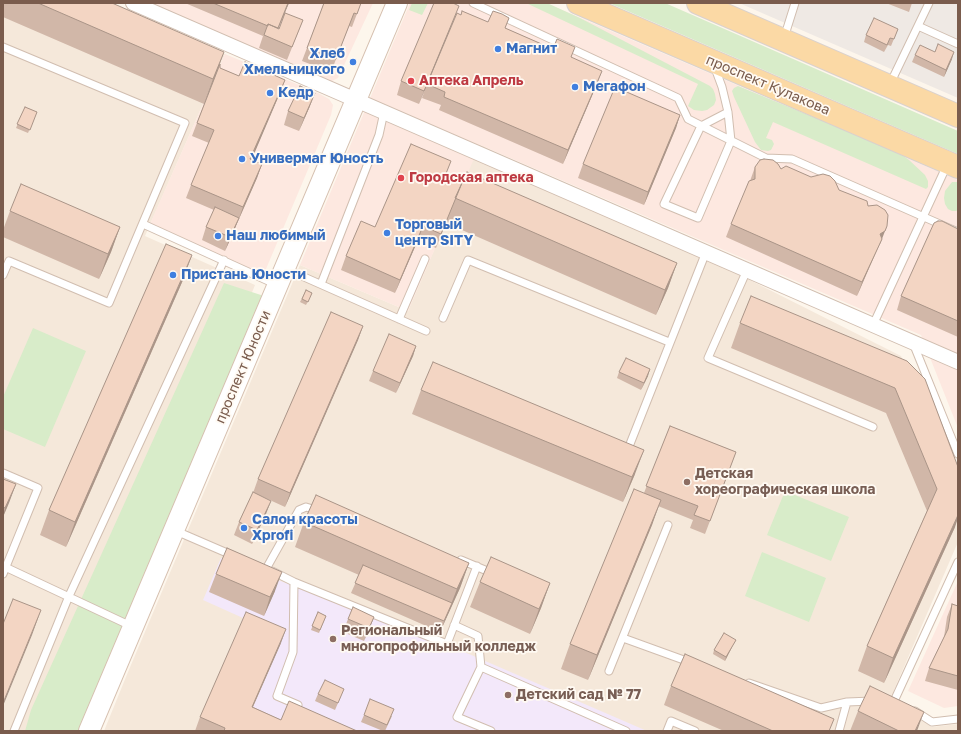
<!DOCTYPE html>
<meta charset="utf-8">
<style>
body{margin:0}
#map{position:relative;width:961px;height:734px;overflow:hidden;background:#fdf6ec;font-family:"Golos Text",sans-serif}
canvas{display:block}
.frame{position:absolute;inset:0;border:4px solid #7a5c4d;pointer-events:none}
</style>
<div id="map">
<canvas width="961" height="734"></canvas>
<div class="frame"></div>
</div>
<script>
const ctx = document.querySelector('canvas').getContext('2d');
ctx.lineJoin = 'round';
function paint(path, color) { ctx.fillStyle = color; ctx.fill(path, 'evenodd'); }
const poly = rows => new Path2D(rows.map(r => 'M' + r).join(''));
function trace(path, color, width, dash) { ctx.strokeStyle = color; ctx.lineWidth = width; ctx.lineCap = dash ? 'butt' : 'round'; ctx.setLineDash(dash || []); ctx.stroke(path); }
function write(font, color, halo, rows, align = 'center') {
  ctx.font = font + ' "Golos Text",sans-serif'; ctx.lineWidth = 3.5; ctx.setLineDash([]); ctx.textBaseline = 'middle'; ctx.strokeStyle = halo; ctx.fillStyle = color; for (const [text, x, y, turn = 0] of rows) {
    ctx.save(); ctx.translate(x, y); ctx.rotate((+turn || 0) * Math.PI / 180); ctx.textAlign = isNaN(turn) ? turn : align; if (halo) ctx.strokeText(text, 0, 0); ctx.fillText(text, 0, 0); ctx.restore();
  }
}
paint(poly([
 [3,3,106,3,225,54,145,236,255,285,74,731,3,731],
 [479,144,901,356,958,500,958,542,894,690,893,704,932,727,958,724,958,731,104,731,128,672,300,265,408,311]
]), '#f5e8da');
paint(poly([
 [147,3,373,3,338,78,332,81,326,81],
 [410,3,546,3,958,180,958,428,921,335,480,145,408,311,300,265],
 [225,54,318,93,329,99,333,105,331,115,266,269,260,273,150,224],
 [958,581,958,706,944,708,908,691]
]), '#fde8e0');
paint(poly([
 [739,3,958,3,958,98]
]), '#efe9e4');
paint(poly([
 [221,558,469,654,647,731,196,731,243,618,203,600]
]), '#f3e8fa');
paint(poly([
 [412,3,428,3,422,15,409,10],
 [526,3,547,3,580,18,710,86,713,89,715,94,716,100,714,105,707,110,702,111,694,110,688,106,698,84],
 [609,3,665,3,958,131,958,154],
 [738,86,898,152,909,160,925,175,928,181,928,187,926,189,773,122,766,138,772,140,774,144,771,150,768,151,761,150,755,142,734,97,732,91,734,88],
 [952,182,958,182,958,210,956,211,952,211,948,209,945,204,944,198,945,191],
 [224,283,264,296,80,731,25,731,31,710],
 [33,328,86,351,45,447,3,429,3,397],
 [785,491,849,517,831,561,767,535],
 [762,552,826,578,809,622,745,596]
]), '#d8ecc9');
const lane = poly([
 [473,3,678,98,688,119,766,158,792,159,958,232],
 [918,26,958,44],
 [784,38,795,3],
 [3,47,185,123,109,303,9,261,3,275],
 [715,68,722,87,728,112,731,141,698,218,664,204,701,126,728,112],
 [890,84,929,3],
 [143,224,277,285],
 [286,269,426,331],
 [747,270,708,358,873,427],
 [321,284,379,135,384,112],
 [443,318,468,260,669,342],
 [399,319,425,259],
 [873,325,947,165],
 [913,343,958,454],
 [624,447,628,449,706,252],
 [3,473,38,488,3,574],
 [176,531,234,556],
 [461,560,492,573],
 [3,566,131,626],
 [266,569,299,510,306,507,319,511],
 [272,571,294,582,447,644,477,566],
 [294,582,293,652,277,696,298,705],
 [454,625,478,636,481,667,626,731],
 [623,638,692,663],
 [481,667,457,717,491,731],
 [609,671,668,525],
 [749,683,821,708,847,702,872,701],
 [895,699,958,562],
 [915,711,932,722,958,719],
 [14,731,69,596,224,260],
 [667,731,671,721,695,731],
 [839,731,847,702]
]);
const street = poly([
 [133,3,958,362]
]);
const secondary = poly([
 [89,731,397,3]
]);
const primary = poly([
 [578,3,958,167],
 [698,3,958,116]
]);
trace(lane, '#d1beb0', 9);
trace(street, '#d1beb0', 16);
trace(secondary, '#d6c0b0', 22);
trace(primary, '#dad1cd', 24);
trace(lane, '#fff', 7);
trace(street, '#fff', 14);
trace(secondary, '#fff', 20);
trace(primary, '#fbd9a5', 22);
paint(poly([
 [3,3,112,3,220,64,220,68,239,76,285,80,280,93,251,160,262,164,257,178,225,251,202,240,206,227,214,210,186,198,191,185,209,143,192,136,209,91,204,104,3,17],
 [185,3,289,3,278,29,303,20,287,60,259,48,263,36],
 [324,3,361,3,352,27,349,26,331,72,302,61],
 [886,3,912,3,909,12],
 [461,15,488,22,509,18,505,28,571,57,597,84,563,164,439,110,441,105,422,98,427,84],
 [454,19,419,104,397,95,401,81],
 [898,29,891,46,888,45,884,52,864,42,866,35],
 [935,52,952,59,944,77,912,62,915,55],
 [310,106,299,131,284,125,288,111],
 [25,107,37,112,28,133,16,128],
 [680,115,676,128,644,205,578,178,583,164],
 [755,167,781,169,839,190,868,206,882,239,857,296,726,237,731,224,750,181],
 [446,176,462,183,677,263,668,288,656,315,446,223,436,248,418,240,395,293,341,270,346,256,375,227],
 [10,211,120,227,111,252,99,279,3,237,3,230],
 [958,229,958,337,897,310,901,296],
 [183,280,66,547,40,535,49,510],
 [306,290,312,293,306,305,300,302],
 [740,323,907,361,955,527,884,683,858,671,867,646,927,511,886,413,731,348],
 [363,326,358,340,285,507,261,496,266,514,252,544,234,535,239,522,253,493,258,479],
 [416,346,413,356,396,393,369,381,373,371],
 [619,372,648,376,641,390,617,378],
 [421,390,635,474,623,502,412,414],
 [670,426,736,452,705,534,690,528,693,520,658,506,652,525,588,680,561,669,570,644,644,493],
 [3,479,16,484,3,517],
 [304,522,469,563,460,588,440,632,351,593,359,575,295,547],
 [216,574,275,591,264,616,209,592],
 [480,582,550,583,541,608,530,634,470,607],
 [952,604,958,606,958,690,925,681,929,668,944,637,947,617],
 [318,612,326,616,319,633,311,630],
 [374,617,364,641,343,632,348,619],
 [736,640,734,643,725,661,713,654,714,650],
 [281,643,253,707,281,720,357,731,195,731,200,717],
 [671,686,829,731,724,731,664,705],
 [318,694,341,696,335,710,315,701],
 [858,711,917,731,850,731],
 [364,715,392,716,385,731,383,731,361,722]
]), '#d1b7a8');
paint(poly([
 [288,3,289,3,273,40,277,30],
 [459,6,454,19,419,104,424,91],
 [224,52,215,77,204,104,213,79],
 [954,52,952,59,944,77,946,70],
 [602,71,597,84,563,164,568,150],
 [285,80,280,93,246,173,250,159],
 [315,93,310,106,299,131,304,118],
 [680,115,676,128,644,205,648,192],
 [262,164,257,178,238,221,243,207],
 [239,218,234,231,225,251,230,237],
 [423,226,418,240,395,293,400,280],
 [887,226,880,244,879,244,857,296,880,234],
 [120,227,111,252,99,279,108,254],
 [192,255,183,280,66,547,75,522],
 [677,263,668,288,656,315,665,290],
 [363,326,358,340,285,507,290,493],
 [416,346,413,356,396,393,400,383],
 [650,369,648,376,641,390],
 [644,450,635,474,623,502,632,477],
 [16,484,9,503,3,517,3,515,5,508],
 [661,500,652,525,588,680,597,655],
 [271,501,266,514,252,544,257,530],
 [958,515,958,518,955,527,884,683,893,658],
 [469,563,460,588,440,632,457,589],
 [282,572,275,591,264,616,270,597],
 [550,583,541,608,530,634,539,609],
 [41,610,32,635,3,706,3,703],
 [374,617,369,630,364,641,369,628],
 [286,629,281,643,247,720,252,707],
 [736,640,734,643,725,661,726,657],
 [924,712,917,731,915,731]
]), '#aa9588');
const building = poly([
 [38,3,112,3,224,52,213,79,38,3],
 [213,3,288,3,278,28,268,24,268,26,213,3],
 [324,3,361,3,357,14,354,13,336,59,307,48,324,3],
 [434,3,453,3,459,6,424,91,401,81,434,3],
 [462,11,488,22,493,11,502,14,509,18,505,28,553,49,557,39,575,47,571,57,602,71,568,150,444,97,445,92,427,84,457,13,461,15,462,11],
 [285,13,303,20,292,47,264,35,268,24,279,29,285,13],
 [874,18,898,29,894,39,890,38,887,45,866,35,874,18],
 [938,44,954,52,946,70,915,55,920,45,935,52,938,44],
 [245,62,285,80,250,159,262,164,243,207,191,185,214,130,197,123,220,64,220,68,239,76,245,62],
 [300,86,315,93,304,118,288,111,300,86],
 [615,87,680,115,648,192,583,164,615,87],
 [25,107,37,112,30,130,17,124,25,107],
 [411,144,451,161,445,176,462,183,441,234,423,226,400,280,346,256,361,221,375,227,411,144],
 [764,159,773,160,778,164,781,169,786,166,811,177,823,174,830,176,835,181,839,190,867,201,868,206,877,205,885,210,888,215,887,226,885,231,880,234,882,239,862,282,731,224,749,181,755,179,755,167,760,160,764,159],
 [467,172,677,263,665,290,455,198,467,172],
 [21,184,120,227,108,254,10,211,21,184],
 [215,207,239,218,230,237,206,227,215,207],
 [938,221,942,221,958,229,958,321,901,296,934,223,938,221],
 [166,244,192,255,75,522,49,510,166,244],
 [306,290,312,293,308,302,302,299,306,290],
 [751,296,907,361,925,379,958,467,958,515,893,658,867,646,937,489,895,388,740,323,751,296],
 [331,312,363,326,290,493,258,479,331,312],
 [389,334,416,346,400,383,373,371,389,334],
 [626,358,650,369,644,383,619,372,626,358],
 [433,362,644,450,632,477,421,390,433,362],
 [670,426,736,452,710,521,694,515,698,506,646,486,670,426],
 [3,479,16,484,5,508,3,507,3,479],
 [634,489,661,500,597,655,570,644,634,489],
 [253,492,271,501,257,530,239,522,253,492],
 [316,495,469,563,457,589,304,522,316,495],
 [227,548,282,572,270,597,216,574,227,548],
 [491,557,550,583,539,609,480,582,491,557],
 [363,565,452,603,444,621,355,583,363,565],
 [13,599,41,610,3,703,3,624,13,599],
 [952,604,958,606,958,676,929,668,948,629,952,604],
 [353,607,374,617,369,628,348,619,353,607],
 [246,612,286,629,252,707,281,720,289,701,357,731,224,731,225,728,200,717,246,612],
 [318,612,326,616,320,630,312,626,318,612],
 [724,633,736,640,726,657,714,650,724,633],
 [685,654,834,719,829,731,773,731,671,686,685,654],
 [325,680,344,689,338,703,318,694,325,680],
 [870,686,924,712,915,731,899,731,858,711,870,686],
 [370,699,394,709,387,725,364,715,370,699]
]);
paint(building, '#f3d5c3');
trace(building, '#aa9588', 1);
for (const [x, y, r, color] of [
 [498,49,4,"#3f7fe0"],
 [353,62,4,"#3f7fe0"],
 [411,81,4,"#e0444e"],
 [575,87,4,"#3f7fe0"],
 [270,93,4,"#3f7fe0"],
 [242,159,4,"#3f7fe0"],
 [401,178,4,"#e0444e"],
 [387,233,4,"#3f7fe0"],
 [218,236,4,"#3f7fe0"],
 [173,275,4,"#3f7fe0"],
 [687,482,4,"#8d6e63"],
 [244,528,4,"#3f7fe0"],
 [333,639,4,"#8d6e63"],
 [508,695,4,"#8d6e63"]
]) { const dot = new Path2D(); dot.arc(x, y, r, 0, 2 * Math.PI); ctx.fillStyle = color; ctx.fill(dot); trace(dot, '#fffaf3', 1.5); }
write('bold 14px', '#366cbe', '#fffaf3', [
 ["Магнит",506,49],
 ["Хлеб",345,54,"right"],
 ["Хмельницкого",345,70,"right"],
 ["Мегафон",583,87],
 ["Кедр",278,93],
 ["Универмаг Юность",250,159],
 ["Торговый",395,225],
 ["центр SITY",395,241],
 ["Наш любимый",226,236],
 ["Пристань Юности",181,275],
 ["Салон красоты",252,520],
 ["Xprofi",252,536]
], 'left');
write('bold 14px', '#be3a42', '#fffaf3', [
 ["Аптека Апрель",419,81],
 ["Городская аптека",409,178]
], 'left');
write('14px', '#7a5c4d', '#fffaf3', [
 ["проспект Кулакова",768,85,23],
 ["проспект Юности",243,367,-67]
]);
write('bold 14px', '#785e54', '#fffaf3', [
 ["Детская",695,474],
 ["хореографическая школа",695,490],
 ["Региональный",341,631],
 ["многопрофильный колледж",341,647],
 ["Детский сад № 77",516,695]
], 'left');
</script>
